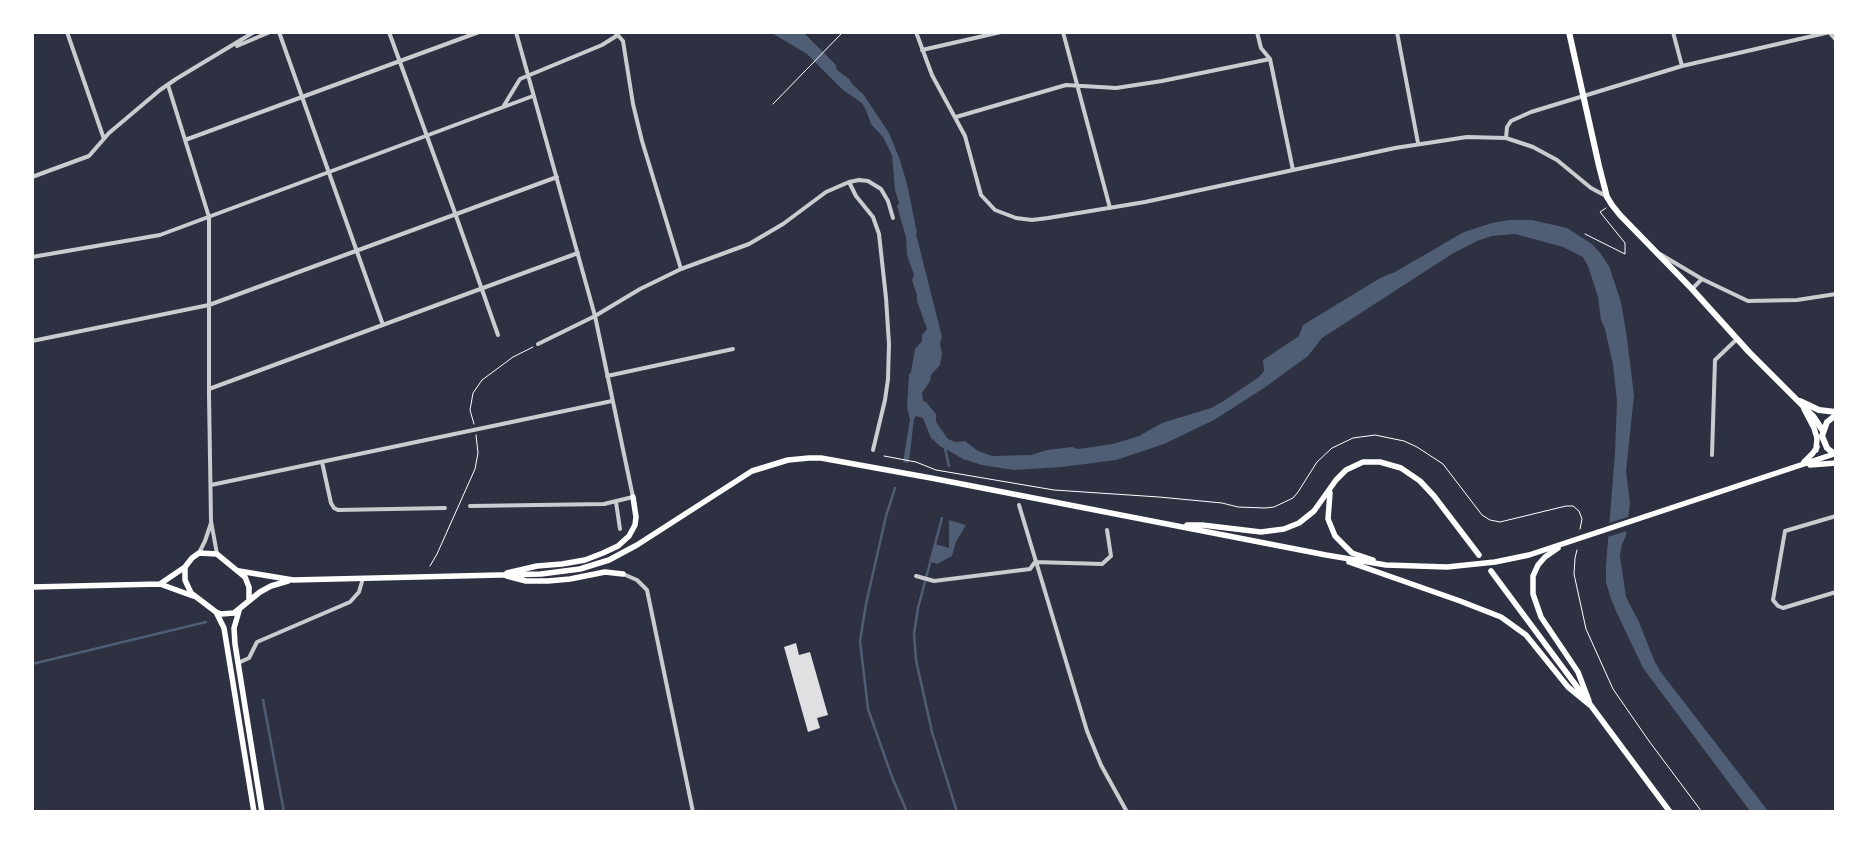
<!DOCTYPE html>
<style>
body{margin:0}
#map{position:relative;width:1868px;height:844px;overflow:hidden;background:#2d3142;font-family:"Asap Condensed",sans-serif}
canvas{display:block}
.frame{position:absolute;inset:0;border:34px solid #fff;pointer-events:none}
</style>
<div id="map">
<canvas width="1868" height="844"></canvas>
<div class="frame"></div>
</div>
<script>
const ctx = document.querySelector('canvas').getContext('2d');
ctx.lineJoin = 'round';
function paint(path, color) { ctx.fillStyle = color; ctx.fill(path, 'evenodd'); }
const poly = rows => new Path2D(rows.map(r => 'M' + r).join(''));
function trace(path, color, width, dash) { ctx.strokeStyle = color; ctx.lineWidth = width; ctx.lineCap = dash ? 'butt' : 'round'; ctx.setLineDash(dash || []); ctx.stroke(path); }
paint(poly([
 [772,33,804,33,836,65,837,70,849,79,853,85,863,94,889,133,900,160,907,184,917,233,916,234,942,337,940,344,942,354,940,365,931,375,930,381,922,393,923,401,926,402,936,414,936,422,948,439,955,442,965,441,978,451,992,456,1031,455,1047,450,1072,447,1078,449,1113,444,1139,436,1162,423,1211,408,1222,402,1259,377,1264,371,1263,360,1299,336,1303,325,1382,277,1395,272,1464,232,1492,223,1509,220,1532,220,1567,228,1592,244,1601,254,1609,266,1621,302,1627,338,1634,396,1626,471,1630,503,1626,536,1622,544,1620,556,1626,597,1639,622,1654,660,1660,671,1768,811,1750,811,1643,668,1616,611,1610,596,1606,582,1606,565,1615,453,1617,401,1613,365,1605,329,1601,320,1598,297,1588,266,1583,257,1563,247,1515,234,1492,236,1477,241,1452,254,1322,338,1308,356,1264,388,1214,420,1164,444,1116,460,1062,467,1014,470,982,465,963,459,940,446,931,438,923,418,916,416,914,419,909,461,908,463,903,462,910,420,907,407,909,375,911,372,915,349,922,341,922,335,927,329,917,301,917,295,912,280,914,275,907,255,906,237,897,206,899,203,895,190,892,155,883,137,871,124,866,110,862,103,843,90,807,54],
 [949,520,966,525,956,542,952,556,937,564,931,562,935,544,949,548]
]), '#4f5d75');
paint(poly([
 [1631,516,1630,530,1604,538,1606,524]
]), '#2d3142');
trace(poly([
 [945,448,949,466],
 [895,488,886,516,866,604,860,641,868,709,892,777,907,812],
 [942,518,918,608,914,634,916,660,932,732,957,812],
 [32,664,206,622],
 [263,700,284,812]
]), '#4f5d75', 2.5);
paint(poly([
 [796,643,799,655,810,652,828,715,817,718,820,728,808,732,784,647]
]), '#e0e0e3');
trace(poly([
 [773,104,843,32],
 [1585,234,1625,254,1625,243,1600,212,1606,208],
 [474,424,470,410,473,393,482,380,513,357,533,347],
 [884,456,916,462,936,470,1054,490,1159,497,1222,503,1238,507,1265,508,1274,507,1293,498,1298,492,1317,462,1332,448,1353,438,1375,435,1404,441,1417,447,1443,464,1482,515,1490,520,1500,522,1566,506,1573,506,1579,511,1582,519,1580,529],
 [1577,550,1575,558,1574,574,1586,629,1613,689,1649,741,1702,812],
 [430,566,437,554,475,469,478,453,476,435]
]), '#fff', 1);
trace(poly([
 [67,32,104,139],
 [279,32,383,325],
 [389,32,455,213,498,335],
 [615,32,623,41,633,104,642,141,681,269],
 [916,32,932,75,965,136,981,195,995,210,1016,218,1032,220,1048,218,1145,202,1395,148,1467,137,1506,138,1533,147,1557,160,1591,188,1606,196],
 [1063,32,1110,208],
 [1257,32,1261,48,1270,59,1293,170],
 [1397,32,1418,143],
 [1673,32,1682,66],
 [1830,33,1836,40],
 [237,46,270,32],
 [922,50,1001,32],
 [168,85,209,217,209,395,211,521,217,554],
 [503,107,520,79,602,45,618,35],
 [956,117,1066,85,1116,88,1162,81,1270,59],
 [1506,138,1507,127,1511,121,1531,112,1682,66,1830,32],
 [185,140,479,32],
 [32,177,89,156,109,133,160,90,176,79,254,32],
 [849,182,856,196,873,217,879,234,886,298,889,344,888,379,885,400,873,450],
 [1660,254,1702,279,1748,301,1797,300,1836,294],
 [32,257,160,235,533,96],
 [1692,289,1702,279],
 [32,341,209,305,557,177],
 [538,344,595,316,640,289,681,269,749,244,783,224,826,192,849,182,859,180,868,181,881,189,888,201,893,218],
 [607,376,733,349],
 [209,389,578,253],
 [1712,455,1715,360,1737,339],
 [322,462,331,503,334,508,338,510,445,508],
 [211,485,612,401],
 [616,502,620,529],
 [1019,505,1087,731,1101,765,1127,812],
 [470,506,604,504,633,497,595,316,516,32],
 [1836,516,1785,531,1773,600,1778,606,1783,608,1836,592],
 [199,553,205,541,211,523],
 [623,574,637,580,647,590,693,812],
 [916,576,934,581,1030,569,1035,562,1102,564,1111,556,1107,530],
 [238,663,249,658,257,642,350,602,359,592,363,578]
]), '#caccd0', 4);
trace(poly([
 [1804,409,1814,428,1817,438,1816,450],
 [1804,462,1813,453,1817,447],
 [1810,465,1836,463],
 [1330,493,1328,519,1335,536,1352,553,1373,560],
 [1187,525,1202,525,1261,532,1284,529,1299,523,1314,511,1336,480,1346,470,1363,462,1380,462,1401,468,1420,481,1434,496,1479,555],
 [1558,548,1545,557,1538,565,1533,576,1533,594,1541,617,1578,672,1589,701],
 [1349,562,1460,601,1501,617,1526,635,1568,687,1590,705],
 [239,571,293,580,541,574,580,569,609,560,637,545,752,471,788,460,809,458,821,458,931,478,1326,555,1386,565,1447,567,1495,562,1529,555,1834,454],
 [1491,571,1670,812],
 [507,573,537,566,562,564,585,560,603,553,618,546,629,536,635,525,636,517,633,497],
 [507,576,526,581,548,581,570,579,605,572,623,574],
 [160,584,185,567],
 [32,587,160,584,193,596],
 [249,599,249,587,245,577,217,554,199,553,192,558,185,567,185,580,191,593,216,612,221,614,234,613,260,592,271,586,288,581],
 [239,611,234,628,235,644,262,812],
 [216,612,224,628,254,812]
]), '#fff', 5.5);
trace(poly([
 [1569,32,1599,166,1607,197,1612,205,1620,215,1692,289,1749,352,1813,416,1823,431],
 [1800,401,1819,410,1836,412],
 [1836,415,1827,422,1822,436,1827,448,1836,455]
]), '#fff', 6);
</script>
